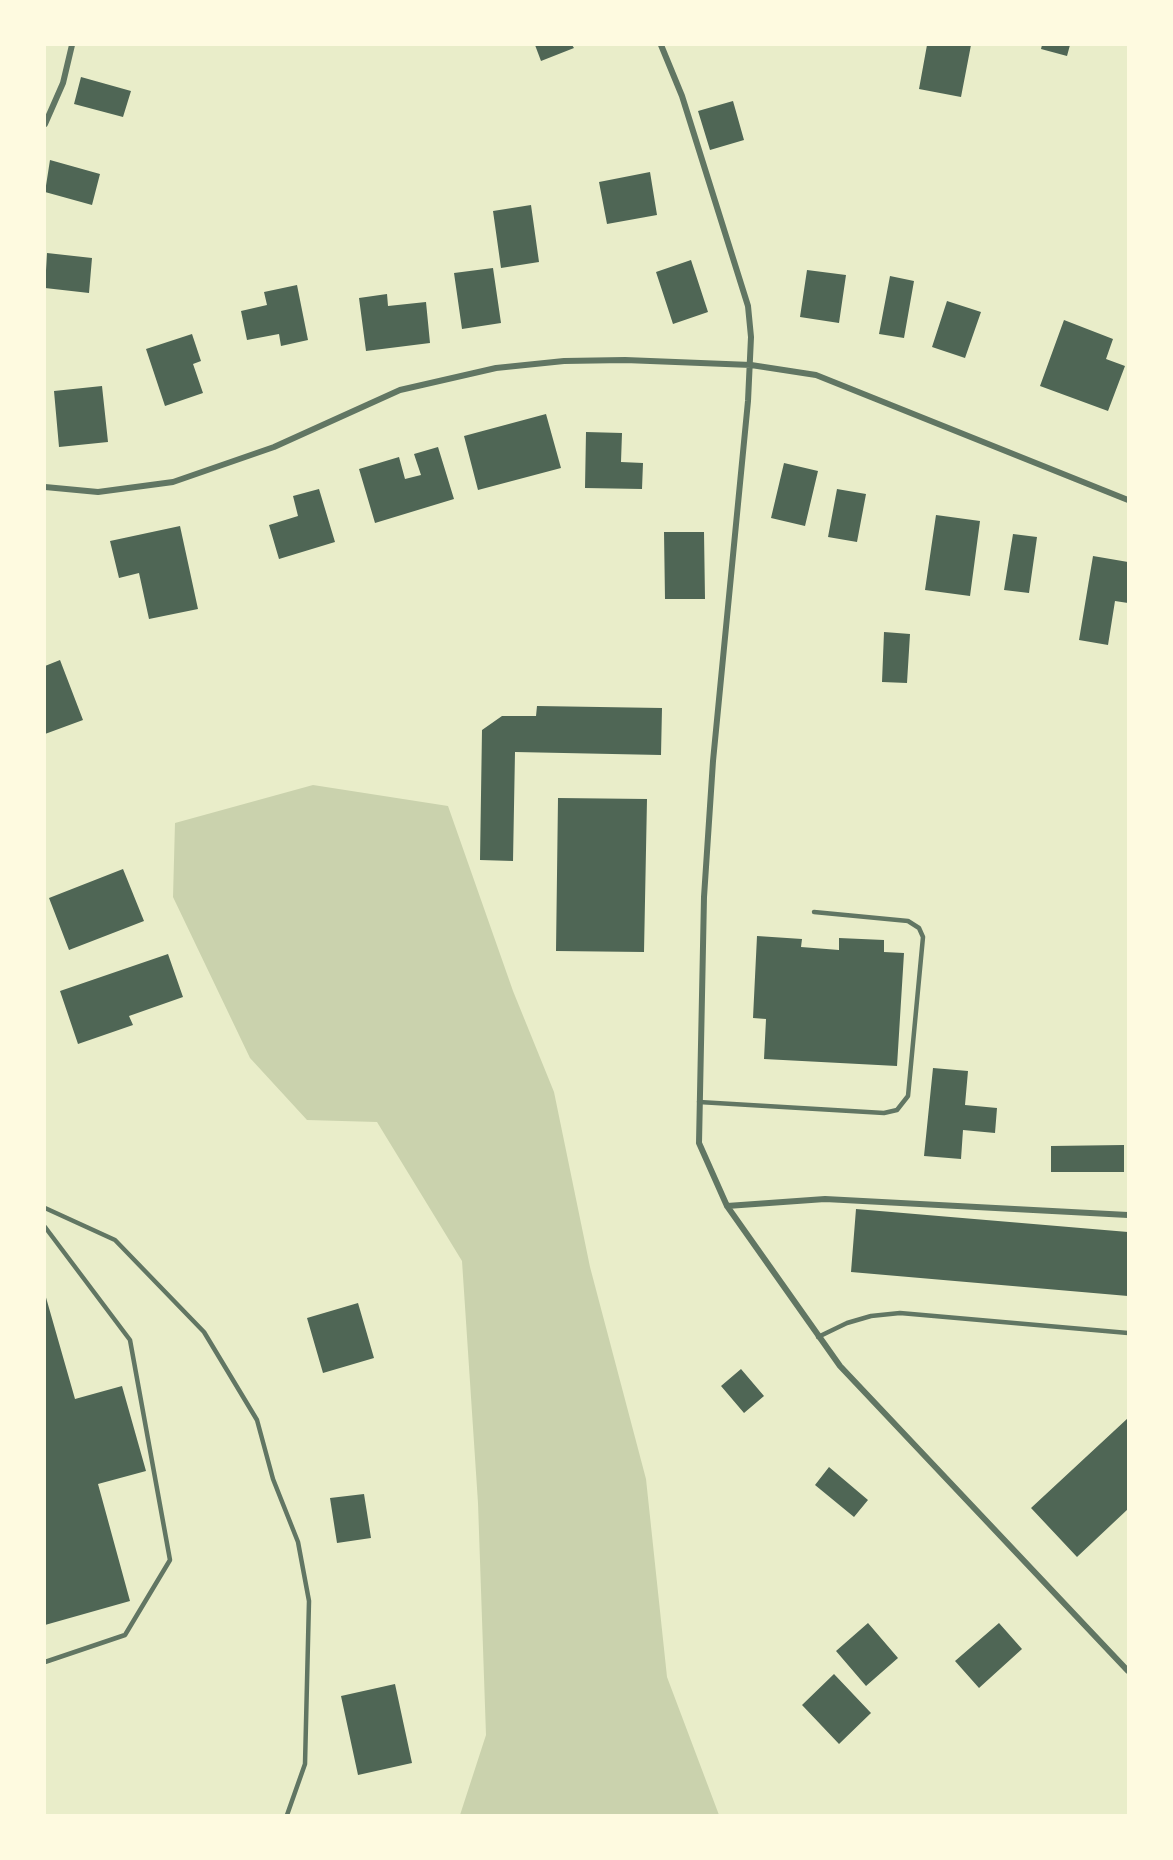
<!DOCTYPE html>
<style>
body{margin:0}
#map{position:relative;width:1173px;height:1860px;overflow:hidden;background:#e9edc9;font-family:"Source Sans 3",sans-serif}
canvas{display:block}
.frame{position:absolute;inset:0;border:46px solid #fefae0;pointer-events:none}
</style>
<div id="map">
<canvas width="1173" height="1860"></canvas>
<div class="frame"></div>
</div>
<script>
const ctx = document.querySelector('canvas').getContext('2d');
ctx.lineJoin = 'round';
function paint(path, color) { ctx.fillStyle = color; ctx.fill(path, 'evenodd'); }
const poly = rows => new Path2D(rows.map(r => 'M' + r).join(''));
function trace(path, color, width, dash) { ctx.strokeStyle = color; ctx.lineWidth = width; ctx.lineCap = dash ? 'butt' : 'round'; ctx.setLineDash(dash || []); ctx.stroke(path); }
paint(poly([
 [313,785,448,806,513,991,554,1092,590,1267,646,1479,667,1677,719,1815,460,1815,486,1735,478,1503,462,1261,377,1122,307,1120,250,1058,173,897,175,823]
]), '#cad2ad');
paint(poly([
 [535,45,572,45,574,48,541,61],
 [927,45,971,45,961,97,919,89],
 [1042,45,1070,45,1067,56,1041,49],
 [81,77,131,91,123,117,74,104],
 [733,101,744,140,710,150,698,111],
 [50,160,100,174,92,205,45,192],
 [650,172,657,215,607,224,599,182],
 [531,205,539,262,501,268,493,211],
 [47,253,92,258,89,293,45,288],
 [691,260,708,312,673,324,656,272],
 [493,268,501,323,462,329,454,273],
 [807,270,846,275,839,323,800,317],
 [890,276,914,281,904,338,879,334],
 [297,285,308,340,281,346,279,334,247,340,241,311,267,305,264,292],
 [387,294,388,306,426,302,430,343,366,351,359,298],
 [947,301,981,312,965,358,932,347],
 [1064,320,1113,339,1106,359,1125,366,1108,411,1040,386],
 [192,334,201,361,193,364,203,393,165,406,146,349],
 [102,386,108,442,59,447,54,391],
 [546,414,561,468,478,490,464,436],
 [586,432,622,433,621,462,643,463,642,489,585,488],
 [438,447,454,499,375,523,359,469,399,457,405,479,421,475,414,454],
 [784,463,818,471,805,526,771,518],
 [319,489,335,542,279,559,269,525,298,516,293,496],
 [837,489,866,494,857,542,828,537],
 [936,515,980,521,970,596,925,590],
 [180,526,198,609,149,619,139,573,119,578,110,541],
 [664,532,704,532,705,599,665,599],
 [1013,534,1037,537,1029,593,1004,590],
 [1093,556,1128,562,1128,603,1115,601,1108,645,1079,640],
 [884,632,910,634,907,683,882,682],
 [60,660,83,720,45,734,45,666],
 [537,706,662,708,661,755,515,752,513,861,480,860,482,730,502,716,536,716],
 [558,798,647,799,644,952,556,951],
 [123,869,144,921,69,950,49,898],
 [757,936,802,939,801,947,839,950,839,938,884,940,884,952,904,953,897,1066,764,1059,766,1019,753,1018],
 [168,954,183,997,129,1016,133,1025,78,1044,60,991],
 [933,1068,968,1071,965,1105,997,1108,995,1133,963,1130,961,1159,924,1156],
 [1124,1145,1124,1172,1051,1172,1051,1146],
 [856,1209,1128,1232,1128,1296,851,1272],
 [45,1294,75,1399,122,1386,146,1471,98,1484,130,1601,45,1625],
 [358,1303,374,1358,323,1373,307,1318],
 [741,1369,764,1396,744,1413,721,1386],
 [1128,1418,1128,1509,1077,1557,1031,1508],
 [829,1467,868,1500,854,1517,815,1485],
 [364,1494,371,1538,337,1543,330,1498],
 [868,1623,898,1658,866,1686,836,1651],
 [999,1623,1022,1649,979,1688,955,1661],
 [834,1674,871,1713,839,1744,802,1705],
 [395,1684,412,1763,358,1775,341,1696]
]), '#4f6655');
trace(poly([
 [699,1102,884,1113,897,1110,908,1096,923,937,919,928,908,921,814,912],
 [45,1208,115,1240,204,1332,257,1420,273,1479,298,1542,309,1601,305,1764,287,1815],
 [45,1227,130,1340,170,1560,125,1635,45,1662],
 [818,1337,847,1323,871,1316,900,1313,1128,1333]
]), '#617663', 4.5);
trace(poly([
 [661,45,682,96,748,306,751,337,748,401,713,761,704,897,699,1143,727,1206,840,1366,1128,1671],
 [45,124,63,83,72,45],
 [45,487,98,492,173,482,274,447,400,390,496,368,564,361,625,360,751,365,816,375,1128,500],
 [727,1206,825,1199,1128,1215]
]), '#617663', 6);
</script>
